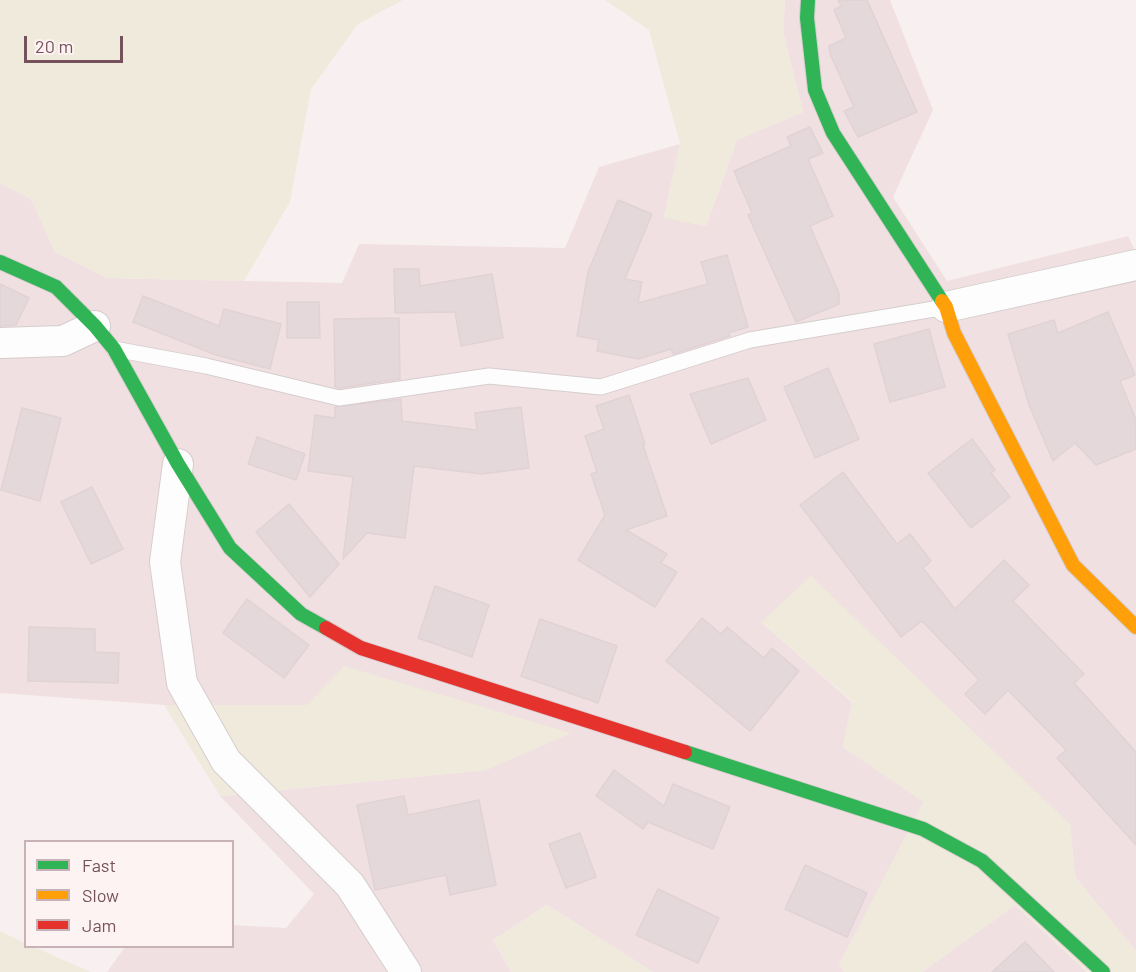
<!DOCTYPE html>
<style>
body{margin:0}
#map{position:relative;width:1136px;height:972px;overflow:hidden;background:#f8f0f0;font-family:Barlow,sans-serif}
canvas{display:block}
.legend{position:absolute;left:24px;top:840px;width:210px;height:108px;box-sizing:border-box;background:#fef3f3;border:2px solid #c7b2b7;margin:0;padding:8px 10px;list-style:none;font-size:18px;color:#75515c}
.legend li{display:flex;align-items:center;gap:12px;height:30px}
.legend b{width:30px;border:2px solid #c7b2b7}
.scale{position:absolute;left:24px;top:36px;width:99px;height:27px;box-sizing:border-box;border:3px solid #75515c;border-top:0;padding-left:8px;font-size:18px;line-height:21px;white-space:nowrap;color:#75515c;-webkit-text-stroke:4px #fef3f3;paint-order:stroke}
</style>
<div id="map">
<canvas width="1136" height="972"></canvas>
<ul class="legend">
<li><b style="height:8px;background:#30b455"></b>Fast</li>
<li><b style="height:8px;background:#ff9f0a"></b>Slow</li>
<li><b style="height:8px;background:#e5322d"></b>Jam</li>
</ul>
<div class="scale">20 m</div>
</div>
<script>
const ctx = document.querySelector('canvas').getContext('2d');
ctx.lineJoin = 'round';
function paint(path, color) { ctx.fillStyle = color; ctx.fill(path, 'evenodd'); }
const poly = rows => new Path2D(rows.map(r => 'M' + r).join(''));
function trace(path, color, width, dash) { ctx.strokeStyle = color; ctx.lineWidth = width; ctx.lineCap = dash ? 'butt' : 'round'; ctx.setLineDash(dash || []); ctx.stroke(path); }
paint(poly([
 [785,0,890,0,933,110,893,197,947,281,1128,236,1136,253,1136,951,1075,877,1070,824,761,622,852,702,843,747,924,802,839,965,845,972,653,972,547,905,493,940,511,972,107,972,125,947,232,946,233,925,286,928,314,894,220,796,487,770,307,705,164,705,0,693,0,183,31,199,55,252,107,278,342,283,359,244,565,248,599,167,680,144,664,217,706,226,737,140,803,112,783,31],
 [1015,905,1087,972,922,972]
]), '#f1e0e2');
paint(poly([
 [0,0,403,0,358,24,311,89,290,202,244,281,107,278,55,252,31,199,0,183],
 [605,0,785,0,783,31,803,112,737,140,706,226,664,218,680,144,649,30],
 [811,576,1070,824,1075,877,1136,951,1136,972,1087,972,1015,905,922,972,845,972,839,965,923,802,843,747,852,701,761,622],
 [344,666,571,733,487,770,220,796,164,705,307,705],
 [547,905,653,972,511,972,493,940],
 [0,931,25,943,26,946,34,947,91,972,0,972]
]), '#efeadc');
const building = poly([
 [838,0,867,0,917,112,858,137,844,111,854,107,830,54,829,46,846,38,834,10,841,6,838,0],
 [810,127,823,153,808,159,833,216,810,226,839,293,839,304,796,322,748,215,752,213,734,171,791,146,787,137,810,127],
 [618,200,652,214,625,279,642,282,638,303,708,284,701,262,727,255,748,327,728,333,730,336,673,354,671,349,638,359,597,351,599,340,577,336,588,272,618,200],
 [394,269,419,269,420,286,492,274,503,338,461,346,455,312,395,313,394,269],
 [0,284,29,298,16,325,0,326,0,284],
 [143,296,219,326,224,309,281,324,270,369,216,355,133,322,143,296],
 [287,302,319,302,320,338,287,338,287,302],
 [1108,312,1135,375,1120,381,1136,420,1136,449,1096,465,1075,443,1053,461,1029,405,1008,334,1054,320,1058,333,1108,312],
 [399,318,400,379,339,388,335,387,334,319,399,318],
 [929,329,945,387,890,402,874,344,929,329],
 [828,368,859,439,815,458,784,387,828,368],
 [748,378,766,420,711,444,690,394,748,378],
 [629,395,645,444,643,445,667,516,626,530,667,554,661,563,677,572,655,607,578,560,605,515,591,474,597,472,585,436,604,429,596,406,629,395],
 [401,399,402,421,477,430,475,413,521,407,529,468,482,474,414,466,405,538,367,533,343,559,353,477,308,471,315,415,335,418,335,407,401,399],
 [22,408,61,418,40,501,1,490,22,408],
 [257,437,305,454,296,480,248,464,257,437],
 [972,439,995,470,991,473,1010,497,971,528,928,473,972,439],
 [843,472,897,544,910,534,931,561,923,568,955,609,1004,560,1029,585,1013,601,1084,674,1074,683,1136,752,1136,845,1057,758,1066,750,1008,690,985,714,965,694,979,680,922,621,901,637,800,505,843,472],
 [92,487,123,549,91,564,61,502,92,487],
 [289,504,339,564,310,597,256,532,289,504],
 [435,586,489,605,472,657,418,638,435,586],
 [247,599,309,645,284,678,223,633,247,599],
 [702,618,721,634,727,627,764,658,772,648,799,671,750,731,666,661,702,618],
 [540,619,617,646,598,703,521,676,540,619],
 [29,627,95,629,95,652,119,653,118,683,28,681,29,627],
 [614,770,664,806,673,784,730,807,713,849,648,822,643,829,596,796,614,770],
 [404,796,408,815,479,800,496,885,450,895,446,875,375,890,357,805,404,796],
 [580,833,596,877,566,888,549,844,580,833],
 [805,865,867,893,847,937,785,909,805,865],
 [658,889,719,918,698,963,636,935,658,889],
 [1025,942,1054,972,992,972,1025,942]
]);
paint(building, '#e4d8da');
trace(building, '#e0d2d5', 1.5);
const lane = poly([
 [114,349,206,366,339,398,489,376,601,387,750,340,946,307]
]);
const street = poly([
 [946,307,1136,265],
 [0,343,63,341,95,326],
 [178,464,165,562,182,683,226,761,350,885,406,972]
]);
const fast = poly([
 [808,0,807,18,815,90,833,133,942,301],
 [0,262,56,287,95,326,114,349,178,464,230,548,301,614,326,628],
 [685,752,923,829,982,861,1103,972]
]);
const slow = poly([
 [942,301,946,307,954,333,1073,565,1136,627]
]);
const jam = poly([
 [326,628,361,648,685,752]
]);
trace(lane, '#d6cdce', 17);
trace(street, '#d6cdce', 32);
trace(fast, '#d7ccce', 16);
trace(slow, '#d7ccce', 16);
trace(jam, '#d7ccce', 16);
trace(lane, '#fefdfd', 15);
trace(street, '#fefdfd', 30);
trace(fast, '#30b455', 14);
trace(slow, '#ff9f0a', 14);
trace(jam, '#e5322d', 14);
</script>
